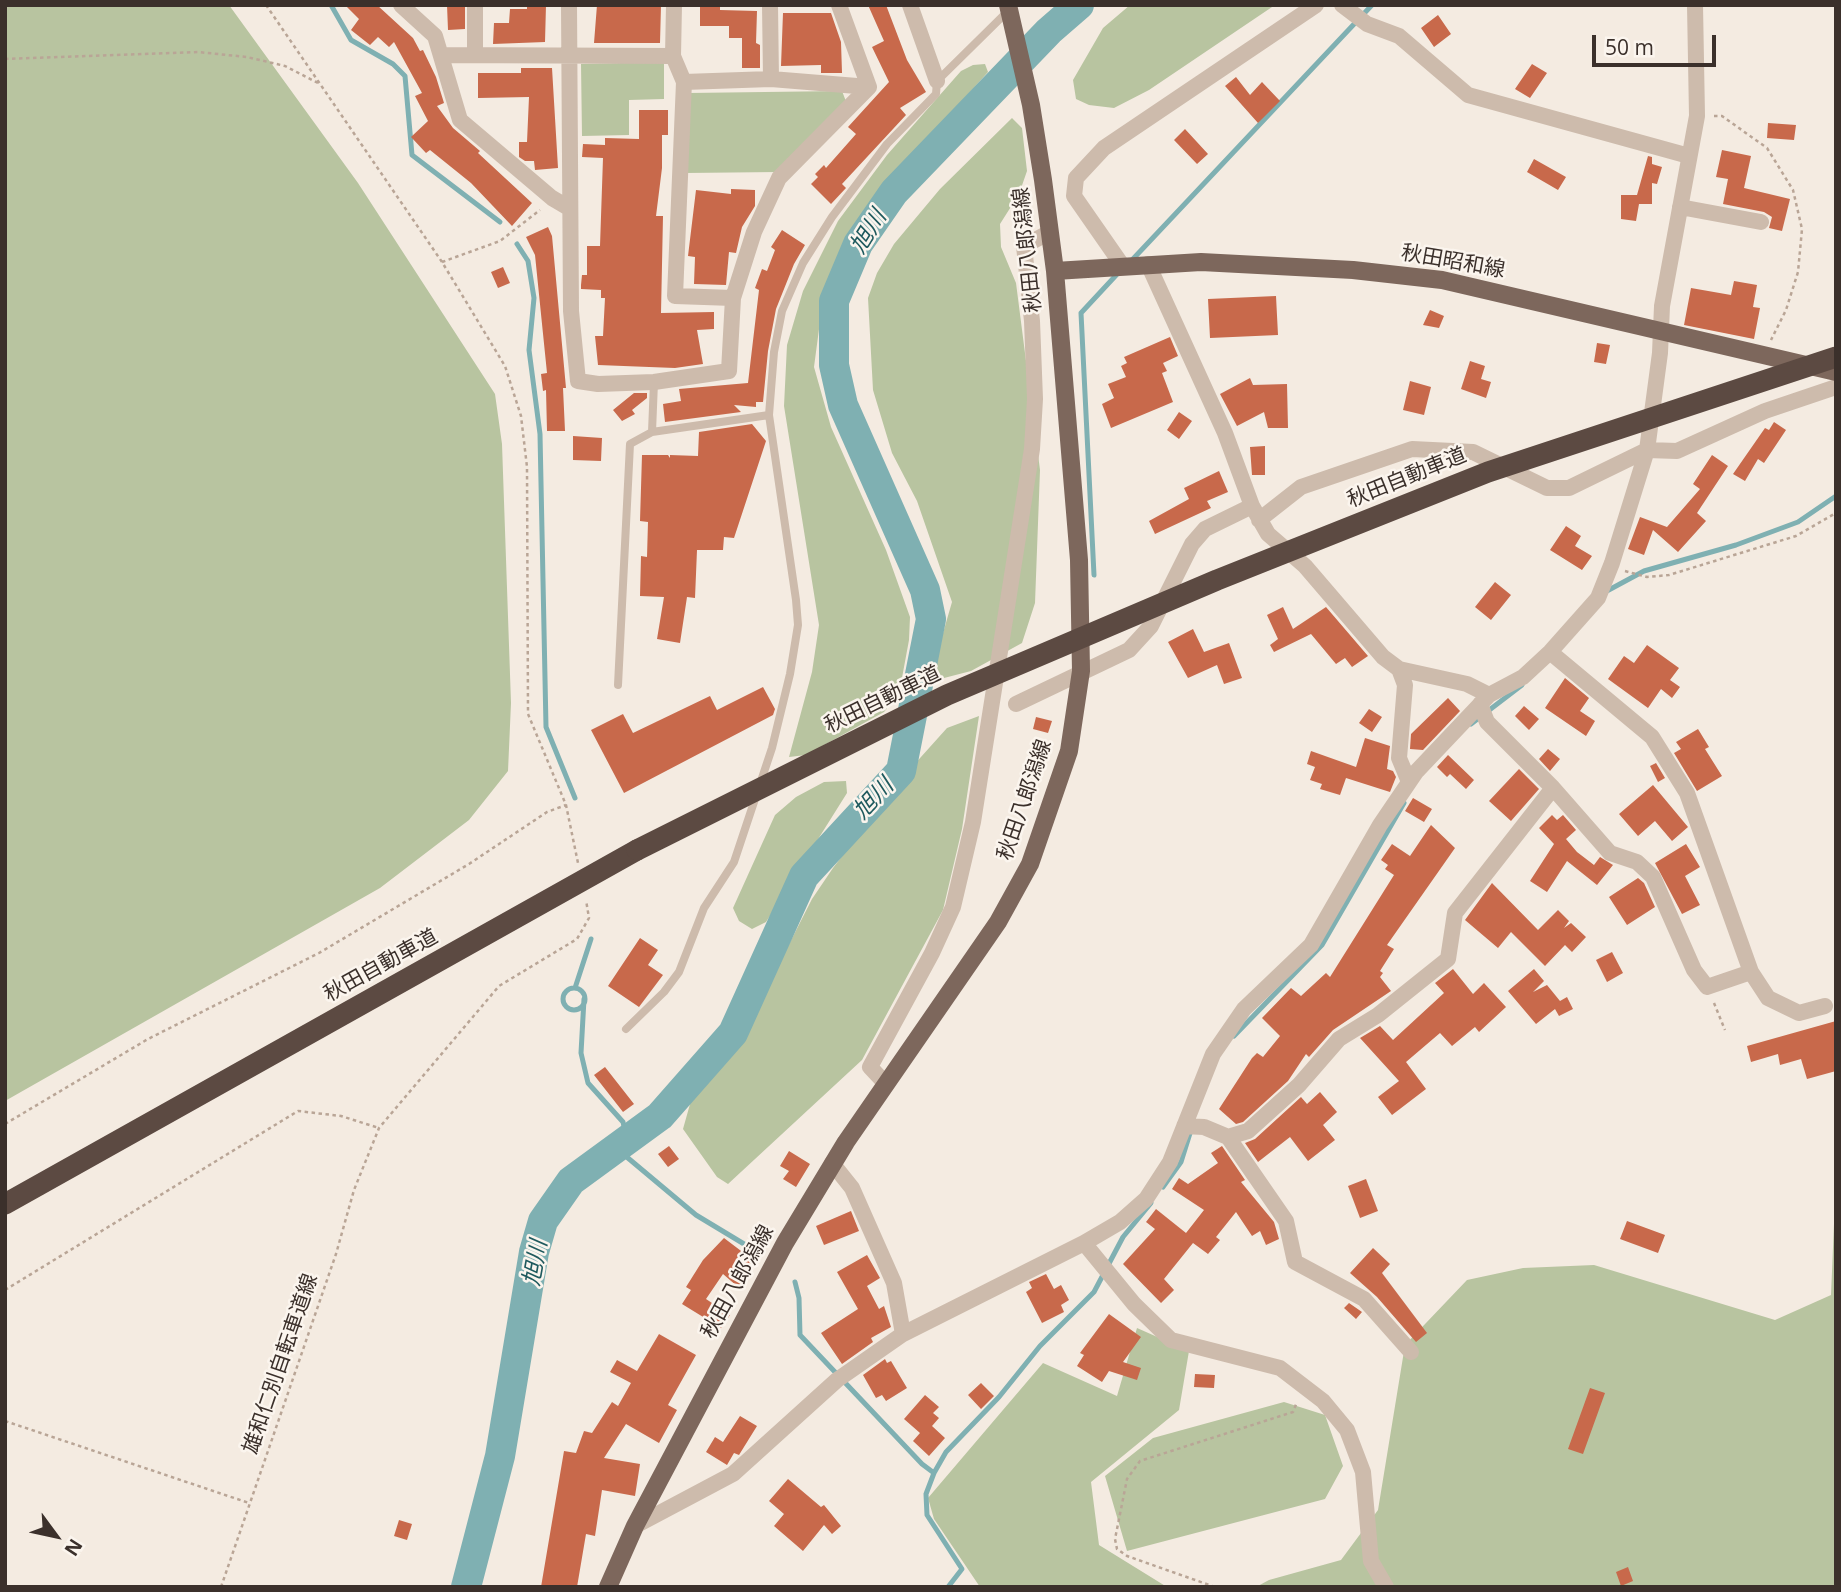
<!DOCTYPE html>
<meta charset="utf-8">
<style>
body{margin:0}
#map{position:relative;width:1841px;height:1592px;overflow:hidden;background:#f4ebe1;font-family:"Open Sans",sans-serif}
canvas{display:block}
.frame{position:absolute;inset:0;border:7px solid #3b302b;pointer-events:none}
.north{position:absolute;left:21px;top:1501px;width:70px;height:70px;-webkit-text-stroke:5px #fbf5ee;paint-order:stroke;rotate:123deg;font-size:19px;font-weight:700;line-height:28px;text-align:center;color:#3b302b}
.north::after{content:'';display:block;margin:auto;width:24px;height:32px;background:#3b302b;clip-path:polygon(50% 0,100% 100%,50% 72%,0 100%)}
.scale{position:absolute;left:1592px;top:35px;width:124px;height:32px;box-sizing:border-box;border:4px solid #3b302b;border-top:0;padding-left:9px;font-size:21px;line-height:24px;white-space:nowrap;color:#3b302b;-webkit-text-stroke:5px #fbf5ee;paint-order:stroke}
</style>
<div id="map">
<canvas width="1841" height="1592"></canvas>
<div class="frame"></div>
<div class="north">N</div>
<div class="scale">50 m</div>
</div>
<script>
const ctx = document.querySelector('canvas').getContext('2d');
ctx.lineJoin = 'round';
function paint(path, color) { ctx.fillStyle = color; ctx.fill(path, 'evenodd'); }
const poly = rows => new Path2D(rows.map(r => 'M' + r).join(''));
function trace(path, color, width, dash) { ctx.strokeStyle = color; ctx.lineWidth = width; ctx.lineCap = dash ? 'butt' : 'round'; ctx.setLineDash(dash || []); ctx.stroke(path); }
function write(font, color, halo, rows, align = 'center') {
  ctx.font = font + ' "Open Sans","Noto Sans JP",sans-serif'; ctx.lineWidth = 5; ctx.setLineDash([]); ctx.textBaseline = 'middle'; ctx.strokeStyle = halo; ctx.fillStyle = color; for (const [text, x, y, turn = 0] of rows) {
    ctx.save(); ctx.translate(x, y); ctx.rotate((+turn || 0) * Math.PI / 180); ctx.textAlign = isNaN(turn) ? turn : align; if (halo) ctx.strokeText(text, 0, 0); ctx.fillText(text, 0, 0); ctx.restore();
  }
}
paint(poly([
 [5,5,229,5,358,183,495,394,502,444,511,703,508,771,469,820,380,888,5,1101],
 [1130,5,1275,5,1149,90,1114,108,1089,105,1076,99,1073,80,1103,28],
 [664,62,664,99,629,100,629,135,582,136,581,64],
 [985,64,988,72,897,174,850,242,823,299,814,367,831,427,886,550,910,617,909,640,899,694,884,712,806,755,789,757,812,672,819,625,784,406,787,345,803,291,838,221,887,155,961,71,973,65],
 [842,91,847,104,778,172,685,173,688,93],
 [1012,118,1022,128,1027,171,1019,194,1000,224,1001,247,1016,283,1040,470,1035,603,1022,643,971,671,944,678,932,671,952,602,917,501,892,453,873,390,868,298,877,273,894,244,940,189],
 [979,716,962,829,943,910,862,1060,728,1184,717,1177,683,1129,692,1097,743,1035,812,899,833,868,903,777,947,728],
 [846,781,847,793,766,922,752,929,739,921,733,908,775,815,796,797,824,782],
 [1836,1176,1836,1587,1256,1587,1269,1580,1341,1560,1378,1510,1405,1345,1467,1280,1523,1268,1594,1265,1775,1320,1831,1295],
 [1137,1328,1189,1351,1179,1410,1091,1482,1099,1545,1167,1587,980,1587,934,1519,928,1498,1043,1363,1117,1396],
 [1284,1402,1325,1415,1343,1466,1325,1499,1127,1551,1105,1476,1153,1438]
]), '#b8c4a0');
trace(poly([
 [331,5,351,40,393,64,405,76,412,155,500,222],
 [517,244,528,261,534,298,529,350,540,434,546,727,575,798],
 [1132,260,1372,5],
 [1094,575,1081,313,1120,271],
 [1605,592,1644,571,1736,545,1798,522,1836,496],
 [1471,724,1522,685],
 [575,988,591,939],
 '563 999a11 11 0 1 1 22 0a11 11 0 1 1-22 0Z',
 [584,999,581,1053,588,1083,623,1122,627,1140],
 [1234,1036,1322,945,1404,803],
 [616,1148,696,1215,759,1253],
 [1163,1187,1181,1162,1191,1130],
 [795,1282,799,1298,800,1335,922,1464,934,1473],
 [948,1587,962,1569,927,1515,926,1494,934,1473,946,1452,999,1397,1040,1346,1094,1292,1123,1237,1151,1203]
]), '#7fb0b2', 5);
trace(poly([
 [466,1587,500,1456,534,1252,543,1221,571,1181,660,1116,733,1033,804,876,901,771,931,619,925,590,843,405,834,365,834,301,858,244,894,192,1049,31,1079,5]
]), '#7fb0b2', 30);
paint(poly([
 [345,5,377,5,413,38,420,51,423,50,436,77,444,103,437,106,453,128,480,151,478,153,532,203,512,226,471,183,430,150,426,153,411,137,428,121,415,96,422,93,394,42,389,47,378,37,370,45,351,30,359,19],
 [447,5,465,5,465,29,448,30],
 [527,5,546,5,545,42,493,44,494,23,509,23,510,9,527,9],
 [597,5,661,5,660,43,594,43],
 [700,5,720,5,720,10,757,11,756,43,760,45,760,68,742,68,742,38,729,38,729,26,700,26],
 [868,5,886,5,907,60,926,92,900,108,906,115,842,184,846,188,831,204,811,184,818,177,815,174,824,165,826,168,856,134,848,127,889,82,872,47,884,41],
 [783,13,831,13,841,42,842,73,821,73,821,65,781,66],
 [1438,15,1451,34,1434,47,1421,28],
 [1532,64,1547,73,1530,98,1515,89],
 [521,68,552,68,558,168,535,170,534,161,525,161,519,157,519,142,527,142,529,97,478,98,478,73,521,73],
 [1236,77,1250,95,1262,82,1280,101,1258,123,1225,86],
 [639,110,668,110,668,135,662,135,662,168,656,216,663,216,661,313,714,312,714,329,697,330,703,364,675,368,598,365,595,336,603,336,605,298,601,298,601,290,581,289,581,285,582,275,587,275,587,246,600,246,603,158,582,157,583,144,605,145,605,138,639,139],
 [1768,123,1796,125,1794,140,1767,138],
 [1185,129,1208,154,1197,164,1174,140],
 [1722,150,1751,156,1744,188,1790,199,1782,231,1769,228,1772,217,1764,212,1723,204,1728,179,1716,177],
 [1648,156,1652,157,1652,164,1662,167,1657,184,1652,183,1652,204,1639,204,1636,221,1621,219,1621,195,1637,195],
 [1534,159,1566,177,1558,190,1527,172],
 [731,189,755,190,755,206,742,227,736,253,729,252,726,285,694,284,695,257,688,256,696,190,731,194],
 [548,227,552,236,566,388,563,388,565,431,547,431,546,390,543,391,541,374,547,373,535,255,526,237],
 [782,230,805,245,794,264,776,309,768,351,763,402,756,402,756,407,734,405,741,412,665,422,663,404,681,401,679,389,748,383,759,290,755,288,762,269,767,271,775,250,771,247],
 [503,267,510,283,498,288,491,272],
 [1734,281,1757,285,1753,307,1760,308,1754,339,1684,325,1691,288,1731,295],
 [1276,296,1278,335,1210,338,1208,299],
 [1430,310,1444,316,1439,328,1423,325],
 [1170,337,1178,356,1163,363,1167,371,1162,373,1173,402,1111,428,1102,404,1114,398,1108,384,1126,377,1121,366,1127,363,1124,357],
 [1597,343,1610,345,1606,364,1594,362],
 [1470,361,1485,366,1481,379,1491,382,1486,398,1461,389],
 [1250,378,1253,385,1287,384,1288,428,1268,428,1264,412,1237,426,1220,394],
 [1410,381,1431,387,1424,415,1403,410],
 [634,393,647,393,647,398,632,410,635,414,622,421,613,410],
 [1179,412,1192,421,1179,439,1167,430],
 [1774,422,1786,430,1764,463,1758,459,1745,481,1733,474,1765,428,1769,430],
 [752,424,766,441,734,538,724,537,723,550,697,550,695,598,687,597,680,643,657,639,664,597,640,596,641,556,647,557,648,522,640,521,642,455,668,455,670,458,670,455,698,456,699,432],
 [573,436,602,438,601,461,573,460],
 [1265,446,1265,475,1252,475,1250,447],
 [1712,455,1728,466,1697,513,1706,521,1678,552,1653,530,1644,555,1628,549,1640,517,1667,527,1700,489,1693,484],
 [1219,471,1228,492,1207,501,1211,508,1155,534,1149,521,1189,499,1184,488],
 [1566,526,1581,536,1575,546,1592,556,1582,570,1550,550],
 [1495,582,1511,595,1491,620,1475,607],
 [1283,607,1293,629,1326,607,1368,656,1352,667,1345,658,1336,664,1311,634,1274,652,1270,645,1278,639,1267,615],
 [1193,629,1204,652,1229,643,1242,678,1224,684,1217,665,1188,678,1168,642],
 [1647,645,1679,668,1670,680,1680,687,1672,698,1661,689,1648,708,1608,679,1624,656,1634,663],
 [1565,678,1589,698,1580,711,1595,721,1586,736,1545,708],
 [763,687,775,709,773,715,624,793,591,730,623,714,633,733,710,696,717,710],
 [1448,698,1460,711,1423,750,1410,749,1411,734],
 [1524,706,1539,719,1529,730,1515,716],
 [1369,709,1382,717,1372,732,1359,723],
 [1036,717,1052,721,1048,733,1033,729],
 [1698,729,1709,747,1705,749,1722,776,1697,791,1674,753,1681,749,1676,742],
 [1365,738,1390,746,1387,769,1393,771,1396,777,1390,792,1346,778,1340,795,1320,789,1322,784,1310,780,1315,767,1307,764,1311,751,1356,767],
 [1548,749,1560,759,1550,771,1539,759],
 [1448,755,1474,780,1466,789,1450,774,1447,777,1437,767],
 [1656,763,1665,778,1658,782,1650,766],
 [1519,769,1539,789,1511,821,1489,801],
 [1653,785,1688,827,1672,841,1655,821,1638,836,1619,814],
 [1413,798,1432,809,1424,822,1405,811],
 [1552,815,1557,820,1563,815,1576,830,1566,839,1577,852,1594,865,1600,857,1613,865,1597,885,1567,861,1547,892,1530,881,1554,844,1539,828],
 [1431,825,1455,848,1387,945,1394,949,1380,971,1383,973,1380,977,1391,991,1333,1030,1309,1057,1306,1054,1288,1081,1243,1122,1236,1124,1219,1109,1252,1058,1257,1053,1263,1057,1280,1036,1262,1018,1291,988,1301,996,1326,973,1330,977,1394,875,1385,869,1388,865,1381,860,1392,844,1410,856],
 [1686,844,1700,867,1685,876,1700,905,1682,914,1655,863],
 [1638,878,1644,883,1655,907,1627,925,1609,897],
 [1492,883,1538,930,1558,910,1569,921,1564,928,1571,923,1586,937,1572,952,1565,945,1545,966,1511,932,1498,948,1465,920],
 [640,938,658,950,648,965,663,975,639,1007,608,986],
 [1612,952,1623,973,1607,982,1596,960],
 [1453,969,1473,994,1484,983,1506,1007,1479,1032,1475,1027,1452,1046,1440,1033,1406,1062,1426,1089,1392,1115,1378,1097,1399,1081,1360,1038,1380,1026,1393,1040,1444,993,1435,983],
 [1534,969,1544,981,1533,992,1547,985,1560,1001,1567,997,1573,1009,1559,1016,1555,1009,1536,1024,1508,991],
 [1836,1021,1836,1071,1807,1079,1801,1059,1780,1065,1778,1054,1751,1062,1747,1046],
 [605,1067,634,1104,623,1112,594,1075],
 [1320,1092,1337,1112,1323,1125,1335,1140,1308,1161,1290,1137,1258,1162,1245,1143,1255,1139,1301,1097,1307,1104],
 [669,1146,679,1159,668,1167,658,1154],
 [1222,1146,1245,1180,1241,1182,1274,1222,1279,1239,1266,1245,1260,1231,1252,1236,1236,1212,1216,1237,1220,1240,1208,1254,1193,1243,1164,1279,1174,1290,1161,1303,1123,1264,1155,1229,1146,1222,1156,1209,1186,1233,1204,1210,1172,1189,1179,1178,1188,1184,1218,1163,1211,1153],
 [789,1151,810,1164,796,1187,783,1179,789,1171,780,1166],
 [1366,1179,1378,1211,1360,1218,1348,1186],
 [851,1211,859,1231,824,1245,816,1226],
 [1627,1221,1665,1235,1658,1253,1620,1239],
 [724,1238,757,1263,738,1287,723,1274,706,1299,730,1315,721,1328,682,1304,691,1290,686,1287,703,1260],
 [1373,1248,1390,1264,1382,1273,1427,1333,1416,1342,1377,1297,1350,1273],
 [867,1255,880,1278,867,1286,879,1309,884,1306,891,1327,871,1338,873,1342,842,1364,821,1333,858,1309,837,1272],
 [1046,1274,1054,1289,1061,1285,1069,1300,1061,1305,1064,1312,1042,1323,1026,1292,1032,1288,1029,1282],
 [1349,1303,1362,1312,1356,1319,1344,1308],
 [1109,1314,1141,1337,1123,1362,1141,1368,1137,1380,1109,1371,1102,1382,1077,1366,1084,1355,1080,1353],
 [659,1334,696,1355,668,1405,677,1410,659,1443,626,1424,604,1458,640,1464,635,1496,602,1490,595,1536,586,1534,577,1587,541,1587,564,1451,576,1453,584,1431,592,1433,612,1402,618,1406,631,1383,610,1372,617,1360,637,1371],
 [885,1359,887,1363,891,1361,907,1388,886,1401,882,1395,876,1398,863,1375],
 [1195,1374,1215,1375,1214,1388,1194,1387],
 [981,1383,994,1396,981,1409,968,1395],
 [1590,1388,1605,1393,1583,1454,1568,1449],
 [925,1395,939,1407,933,1413,939,1418,932,1426,945,1438,929,1456,913,1441,920,1433,904,1419],
 [740,1416,757,1426,739,1455,734,1453,727,1465,706,1452,715,1437,723,1442],
 [788,1479,821,1507,824,1505,841,1526,832,1534,824,1525,803,1551,774,1526,784,1514,769,1501],
 [399,1520,412,1524,407,1540,394,1536],
 [1628,1567,1633,1581,1621,1586,1616,1572]
]), '#c8694b');
trace(poly([
 [266,5,442,262,505,366,521,416,527,467,528,714,566,805,578,863],
 [5,59,198,52,247,57,285,66,318,83],
 [1714,116,1722,116,1767,148,1793,190,1802,229,1798,272,1786,310,1771,340],
 [442,262,500,241,540,210],
 [1625,571,1647,577,1669,575,1796,536,1836,513],
 [1714,1003,1725,1030],
 [5,1124,148,1039,319,953,469,864,547,812,566,805],
 [5,1290,298,1111,341,1116,379,1128],
 [5,1421,249,1503],
 [221,1587,336,1254,354,1190,379,1128,499,986,577,939,589,918,586,900],
 [1215,1587,1127,1556,1117,1549,1115,1539,1127,1479,1140,1461,1293,1412,1297,1402]
]), '#b9a596', 2.5, [3.5, 3.5]);
trace(poly([
 [654,382,652,432,769,415],
 [618,685,630,444,652,432],
 [626,1029,664,992,679,972,704,908,734,862,772,748,790,674,798,625,796,600,769,415,774,352,782,311,803,263,832,217,887,144,936,94,937,81,1009,10]
]), '#cdbbac', 8);
trace(poly([
 [401,5,435,36,460,120,552,198,569,208],
 [475,5,475,53],
 [569,5,571,311,578,381,598,384,654,382,729,371,733,298,754,232,779,178,869,87,839,5],
 [674,5,673,56,684,82,675,296,733,298],
 [770,5,771,79],
 [910,5,937,81],
 [1342,5,1367,24,1399,36,1468,95,1689,156],
 [442,55,673,56],
 [684,82,771,79,869,87],
 [1680,207,1761,222],
 [1148,264,1225,433,1252,506,1268,534,1305,566,1383,657,1399,669,1467,684,1489,695],
 [1122,265,1074,196,1076,178,1104,148,1316,5],
 [1259,520,1301,487,1412,449,1473,452,1547,488,1569,488,1647,450,1677,451,1765,411,1836,387],
 [1550,652,1652,737,1687,793,1751,972,1768,998,1799,1013,1825,1006],
 [1399,669,1405,685,1399,758,1409,782],
 [1016,704,1129,650,1151,626,1192,544,1205,529,1252,506],
 [1480,704,1487,722,1553,788,1610,853,1637,862,1653,877,1694,970,1707,987,1751,972],
 [885,1083,870,1067,932,953,953,907,973,822,1032,449,1035,399,1032,321,1024,246,1050,232],
 [1184,1126,1204,1127,1228,1137,1248,1131,1299,1085,1339,1039,1378,1015,1448,959,1455,913,1553,788],
 [1228,1137,1286,1221,1295,1262,1364,1299,1411,1352],
 [832,1163,852,1188,894,1283,903,1334],
 [1084,1243,1134,1304,1171,1340,1280,1368,1323,1401,1347,1430,1363,1472,1371,1561,1386,1587],
 [635,1526,733,1474,837,1380,903,1334,1084,1243,1120,1222,1146,1199,1170,1162,1213,1054,1244,1009,1311,945,1380,825,1416,772,1489,695,1523,677,1550,652,1598,598,1612,563,1647,450,1660,353,1662,306,1697,116,1695,5]
]), '#cdbbac', 16);
trace(poly([
 [1055,271,1201,262,1353,270,1442,280,1836,372],
 [608,1587,635,1526,785,1243,846,1142,998,922,1030,864,1069,751,1081,671,1079,560,1055,271,1043,180,1031,105,1008,5]
]), '#7d675c', 18);
trace(poly([
 [5,1204,637,850]
]), '#5c4a42', 21);
trace(poly([
 [637,850,947,695,1217,580,1488,472,1836,357]
]), '#5c4a42', 21);
write('21px', '#3b302b', '#fbf5ee', [
 ["秋田八郎潟線",1028,250,-96],
 ["秋田昭和線",1453,262,10],
 ["秋田自動車道",1407,478,-22],
 ["秋田自動車道",883,700,-26],
 ["秋田八郎潟線",1025,800,-71],
 ["秋田自動車道",381,966,-29],
 ["秋田八郎潟線",738,1282,-61],
 ["雄和仁別自転車道線",281,1364,-71]
]);
write('italic 23px', '#1f5a5e', '#fbf5ee', [
 ["旭川",869,232,-58],
 ["旭川",874,799,-47],
 ["旭川",536,1263,-80]
]);
</script>
